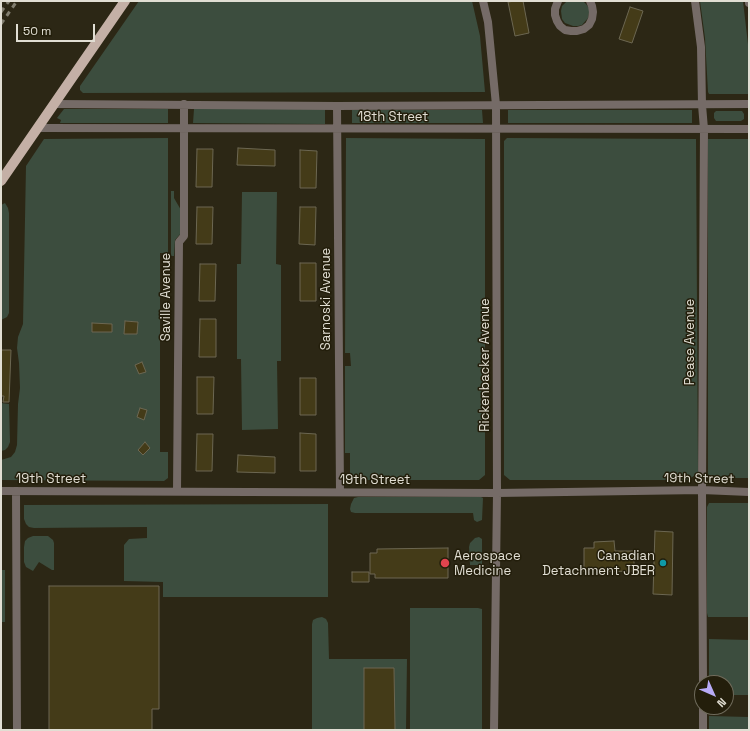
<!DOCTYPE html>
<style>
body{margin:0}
#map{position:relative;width:750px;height:731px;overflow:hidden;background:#2c2715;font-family:"Space Grotesk",sans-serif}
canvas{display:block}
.frame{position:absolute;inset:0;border:2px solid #e1ded3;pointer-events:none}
.north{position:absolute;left:694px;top:675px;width:40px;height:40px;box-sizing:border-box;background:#231e0b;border:1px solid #6f6b5b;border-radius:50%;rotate:135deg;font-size:11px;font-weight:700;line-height:16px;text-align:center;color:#e1ded3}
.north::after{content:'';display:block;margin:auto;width:14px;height:18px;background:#b8abf7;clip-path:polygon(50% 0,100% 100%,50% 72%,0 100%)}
.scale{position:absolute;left:16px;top:24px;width:79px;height:18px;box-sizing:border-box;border:2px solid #e1ded3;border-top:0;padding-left:5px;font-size:12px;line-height:14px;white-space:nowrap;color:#e1ded3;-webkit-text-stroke:3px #231e0b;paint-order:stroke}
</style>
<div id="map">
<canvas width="750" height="731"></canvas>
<div class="frame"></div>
<div class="north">N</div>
<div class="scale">50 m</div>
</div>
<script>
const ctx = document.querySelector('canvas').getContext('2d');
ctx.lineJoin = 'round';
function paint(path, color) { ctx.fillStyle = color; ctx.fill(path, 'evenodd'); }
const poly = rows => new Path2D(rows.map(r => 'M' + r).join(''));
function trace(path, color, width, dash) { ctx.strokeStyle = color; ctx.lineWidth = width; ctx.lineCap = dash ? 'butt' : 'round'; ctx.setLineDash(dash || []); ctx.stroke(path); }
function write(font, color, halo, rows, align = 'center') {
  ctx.font = font + ' "Space Grotesk",sans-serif'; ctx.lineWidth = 3; ctx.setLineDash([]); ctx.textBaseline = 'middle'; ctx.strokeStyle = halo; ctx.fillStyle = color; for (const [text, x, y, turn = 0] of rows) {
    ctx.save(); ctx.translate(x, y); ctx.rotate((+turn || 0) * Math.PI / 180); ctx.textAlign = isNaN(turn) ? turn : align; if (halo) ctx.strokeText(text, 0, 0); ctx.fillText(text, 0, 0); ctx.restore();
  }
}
paint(poly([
 [139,1,472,1,480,36,485,92,83,93,80,90,80,86],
 [567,1,583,1,586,4,589,8,589,13,588,18,582,25,578,26,573,26,565,23,562,19,561,11,562,6],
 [700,1,743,1,749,53,749,94,709,94,708,92,705,38],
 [64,109,168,109,168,123,60,123,61,120,57,118],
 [194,109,325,109,325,124,193,123],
 [352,110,482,110,483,123,352,123],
 [508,110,692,110,692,123,508,123],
 [716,111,742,111,744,114,744,119,741,121,716,121,714,118,714,113],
 [168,138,168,253,160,253,160,452,168,452,168,478,164,481,1,480,1,460,11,457,15,452,17,445,18,404,20,388,19,363,17,348,18,337,23,324,26,166,44,139],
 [125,321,138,322,137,334,124,334],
 [92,324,112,324,112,332,92,332],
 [346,138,485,139,485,475,479,480,355,480,350,475,350,453,345,453,345,366,351,366,350,353,345,353],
 [507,138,696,139,698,473,688,480,510,480,504,475,504,141],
 [708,139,749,139,749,478,709,478,708,473],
 [171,191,174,191,174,198,181,210,181,233,175,240,174,256,171,256],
 [242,192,277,192,276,264,281,265,281,361,277,361,278,429,242,430,241,359,237,359,237,264,241,264],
 [5,203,8,208,9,213,9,313,7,317,1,320,1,205],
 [1,403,9,404,10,442,8,447,5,450,1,451],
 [358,497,481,497,483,498,482,520,477,522,474,520,473,513,355,513,351,512,350,509,351,504,354,498],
 [709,503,749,503,749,617,708,617,707,613,707,507],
 [328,504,328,597,163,597,163,582,124,581,124,545,129,539,147,538,147,527,34,528,29,527,26,524,24,519,24,505],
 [33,536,48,536,53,540,54,543,54,570,52,570,39,562,33,571,26,567,24,562,24,547,25,541,28,538],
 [479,537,482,539,482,565,470,565,469,547,470,543,475,538],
 [1,570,5,570,5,622,1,622],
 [410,608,478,608,482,609,482,730,410,730],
 [322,617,326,619,328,623,329,659,407,659,406,730,395,730,394,668,364,668,364,730,312,730,312,624,313,620,317,618],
 [709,639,749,640,749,695,726,695,726,683,709,683],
 [709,716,749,717,749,730,709,730]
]), '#3c4d3e');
const building = poly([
 [515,1,523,1,529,33,515,36,508,2,515,1],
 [630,7,643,11,632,43,619,39,630,7],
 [238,148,275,150,275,166,237,165,238,148],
 [197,149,213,149,212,187,196,187,197,149],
 [300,150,317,151,316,188,300,188,300,150],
 [197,207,213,207,212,244,196,244,197,207],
 [300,207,316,207,315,245,299,244,300,207],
 [300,263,316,263,316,301,300,301,300,263],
 [200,264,216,264,215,301,199,301,200,264],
 [200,319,216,319,216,357,199,357,200,319],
 [125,321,138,322,137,334,124,334,125,321],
 [92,323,112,324,112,332,92,332,92,323],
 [1,350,11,350,9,402,3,402,4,396,1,396,1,350],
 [142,362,146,372,139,374,135,365,142,362],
 [197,377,214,377,213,414,197,414,197,377],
 [300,378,316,378,316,415,300,415,300,378],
 [140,408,147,410,144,420,137,417,140,408],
 [300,433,316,434,316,471,300,471,300,433],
 [197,434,213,434,212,471,196,471,197,434],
 [145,442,150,448,143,455,138,450,145,442],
 [238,455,275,457,275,473,237,472,238,455],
 [655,531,673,532,672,595,653,594,655,531],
 [614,541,615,551,634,551,634,571,584,572,584,548,594,548,594,542,614,541],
 [448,548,448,578,375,578,375,574,370,574,370,553,377,553,377,549,448,548],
 [352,572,369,572,369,582,352,582,352,572],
 [49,586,159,586,159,709,152,709,152,730,49,730,49,586],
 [364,668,394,668,395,730,364,730,364,668]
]);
paint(building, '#443b18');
trace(building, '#6c6752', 1);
trace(poly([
 [483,1,488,22,496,105,497,493,494,730],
 [558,1,555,9,555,15,557,21,560,26,565,30,571,31,577,31,584,29,589,25,592,19,593,12,592,6,590,1],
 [695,1,701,47,702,105,704,129,702,490,703,683],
 [749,1,749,3],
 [55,104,337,106,749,104],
 [337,106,340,492],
 [38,128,749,129],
 [1,491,497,493,702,490,749,492],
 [16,491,17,730],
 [177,491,179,242,184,236,184,104],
 [703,730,703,707]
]), '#756b67', 8);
trace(poly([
 [1,181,125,1]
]), '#c4b0a6', 10);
trace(poly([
 [1,12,9,1],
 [1,24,17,1]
]), '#827e6f', 3, [5, 5]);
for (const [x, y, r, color] of [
 [445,563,5,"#e0444e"],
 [663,563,4,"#0f9aa8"]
]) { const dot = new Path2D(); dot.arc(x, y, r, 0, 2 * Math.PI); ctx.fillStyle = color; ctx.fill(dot); trace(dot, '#231e0b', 1.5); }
write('13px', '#e1ded3', '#231e0b', [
 ["18th Street",393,117],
 ["Saville Avenue",166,297,-90],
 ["Sarnoski Avenue",326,299,-90],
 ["Pease Avenue",690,342,-90],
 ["Rickenbacker Avenue",485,365,-90],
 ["19th Street",51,479],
 ["19th Street",699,479,1],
 ["19th Street",375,480]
]);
write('13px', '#e1ded3', '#231e0b', [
 ["Aerospace",454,556],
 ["Medicine",454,571],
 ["Canadian",655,556,"right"],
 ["Detachment JBER",655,571,"right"]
], 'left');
</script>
